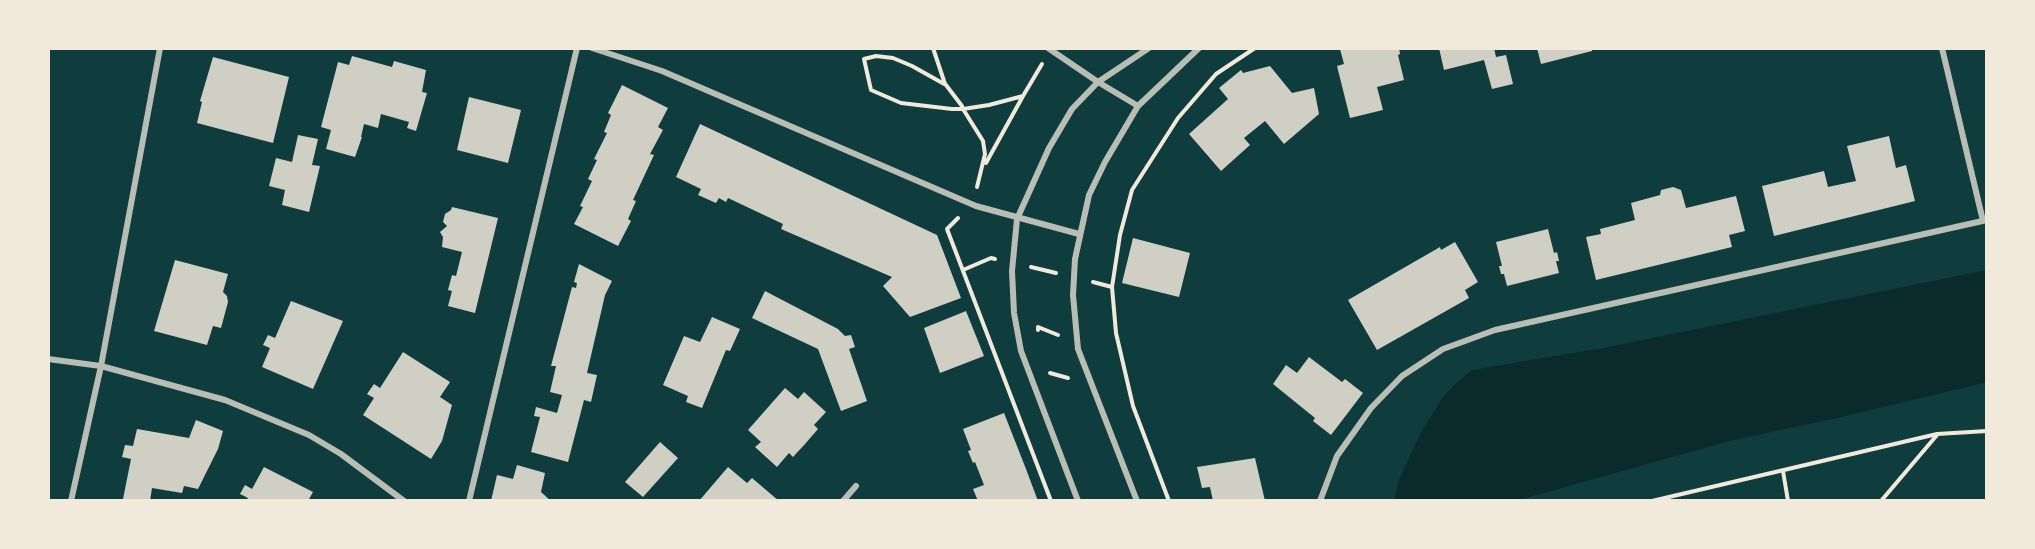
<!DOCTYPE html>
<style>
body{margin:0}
#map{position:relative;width:2035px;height:549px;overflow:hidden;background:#0f3d3e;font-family:"Fira Sans Condensed",sans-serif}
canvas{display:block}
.frame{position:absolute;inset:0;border:50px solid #f1e9da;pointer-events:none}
</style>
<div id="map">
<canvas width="2035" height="549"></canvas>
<div class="frame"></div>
</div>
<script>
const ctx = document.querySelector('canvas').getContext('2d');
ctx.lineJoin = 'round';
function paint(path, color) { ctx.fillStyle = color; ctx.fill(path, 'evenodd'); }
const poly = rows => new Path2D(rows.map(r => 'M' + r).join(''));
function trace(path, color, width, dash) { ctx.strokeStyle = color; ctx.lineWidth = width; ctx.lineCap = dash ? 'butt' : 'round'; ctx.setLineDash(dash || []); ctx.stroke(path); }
paint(poly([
 [1987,270,1987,382,1842,417,1733,440,1515,501,1394,501,1399,480,1420,434,1441,400,1454,385,1472,370,1603,348]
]), '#0a2a2b');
paint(poly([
 [1399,48,1400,54,1398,55,1404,80,1377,87,1383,110,1350,118,1337,66,1344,64,1340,49],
 [1439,48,1494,48,1496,57,1506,55,1513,84,1492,89,1484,60,1444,70],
 [1537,48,1592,48,1592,51,1541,64],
 [352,56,392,67,394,61,426,70,422,92,427,93,416,131,407,128,409,122,381,114,378,128,364,124,361,137,362,137,355,157,326,149,331,130,321,127,338,62,349,65],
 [213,57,289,77,273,143,197,123,202,102,200,101],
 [1270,66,1292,93,1314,88,1319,114,1284,144,1265,121,1244,138,1250,145,1221,171,1189,134,1228,99,1219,88,1241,70,1243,73],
 [622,85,668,108,658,127,663,130,650,154,654,155,633,200,636,201,628,219,631,221,618,246,574,224,583,207,580,206,592,181,588,179,597,160,594,159,607,133,604,132,611,115,608,113],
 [469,97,521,110,508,163,457,150],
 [700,124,937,235,961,298,910,317,883,286,892,277,781,229,783,224,728,198,726,202,719,198,716,203,698,195,701,189,676,177],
 [298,135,318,139,312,165,320,166,309,212,282,205,285,190,269,186,276,158,292,162],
 [1889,136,1896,168,1906,165,1915,201,1774,236,1762,186,1824,171,1828,187,1856,181,1847,146],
 [1673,187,1681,190,1686,208,1736,196,1745,231,1729,235,1732,247,1596,280,1586,237,1601,234,1600,229,1635,220,1631,203,1660,195,1661,190],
 [452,207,498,218,475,313,448,306,452,291,448,290,452,275,456,276,462,252,442,247,443,237,440,232,447,226,443,222,445,214,451,210],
 [1548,229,1554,253,1557,252,1559,261,1556,261,1559,273,1507,286,1504,274,1501,274,1499,266,1502,266,1496,242],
 [1133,238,1190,253,1179,297,1122,283],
 [1455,242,1478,282,1465,290,1469,298,1377,350,1348,300,1440,247,1441,250],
 [175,260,228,274,223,292,227,296,228,302,221,328,213,326,207,345,154,331],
 [579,264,612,281,605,295,587,373,597,375,591,402,584,400,568,462,531,452,540,417,534,416,536,407,557,413,562,395,550,392,556,366,551,366,572,287,576,288,577,283,574,282],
 [765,291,838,329,845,336,851,335,855,347,849,349,867,401,841,411,818,349,752,318],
 [291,301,343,321,313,389,262,367,270,348,263,345,268,335,275,338],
 [966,311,984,356,940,373,924,328],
 [712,317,740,329,730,351,726,350,702,408,686,402,688,396,663,385,684,336,700,342],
 [403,352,450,382,440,397,452,405,442,441,431,459,363,415,374,398,367,394,374,384,380,388],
 [1309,357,1342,382,1345,379,1363,393,1331,435,1313,421,1315,418,1273,384,1286,365,1297,373],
 [785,388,798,399,804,392,826,412,814,425,818,429,805,444,793,457,789,453,777,467,755,447,761,442,748,430],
 [1004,413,1026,469,1038,501,978,501,973,489,984,485,975,462,973,463,968,451,971,450,963,429],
 [196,420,223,431,218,449,198,489,184,486,182,493,152,488,150,501,123,499,131,459,122,457,125,445,133,446,137,429,189,438],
 [660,442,678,458,643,497,625,482],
 [1255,458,1265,501,1213,501,1210,487,1202,488,1197,467],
 [517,465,545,473,541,492,551,501,491,501,497,475,513,479],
 [264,467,313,492,308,501,246,501,248,498,240,494,245,485,252,489],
 [728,467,747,483,752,478,779,501,699,501]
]), '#cfcfc3');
trace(poly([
 [933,48,945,84],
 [986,163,1023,96],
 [977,187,985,154,983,141,963,109,962,106,946,85,912,66,893,58,876,56,864,59,871,90,901,103,952,109,963,109,989,105,1023,96,1042,64],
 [958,218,947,229,1051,501],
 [1031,267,1056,273],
 [963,270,991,258,995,259],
 [1093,282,1112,287],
 [1038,330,1038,327,1058,335],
 [1050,373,1068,378],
 [1783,471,1788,501],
 [1169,501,1133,406,1116,333,1112,287,1120,235,1132,190,1178,118,1216,74,1255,48],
 [1652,501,1937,434,1987,431],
 [1881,501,1937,435]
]), '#f1e9da', 4);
trace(poly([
 [160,48,101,366,225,400,309,435,341,454,404,501],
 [592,48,662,71,976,206,1079,234],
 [1048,48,1098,82,1138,106],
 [1942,48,1983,221],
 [48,359,101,366,71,501],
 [469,501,577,48],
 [843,501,856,486],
 [1078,501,1021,351,1014,313,1012,271,1017,219,1049,148,1072,109,1098,82,1149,48],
 [1137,501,1078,349,1073,295,1075,259,1089,195,1105,162,1138,106,1199,48],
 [1320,501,1337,456,1371,408,1402,376,1443,349,1495,330,1987,220]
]), '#b8beb3', 6);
</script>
